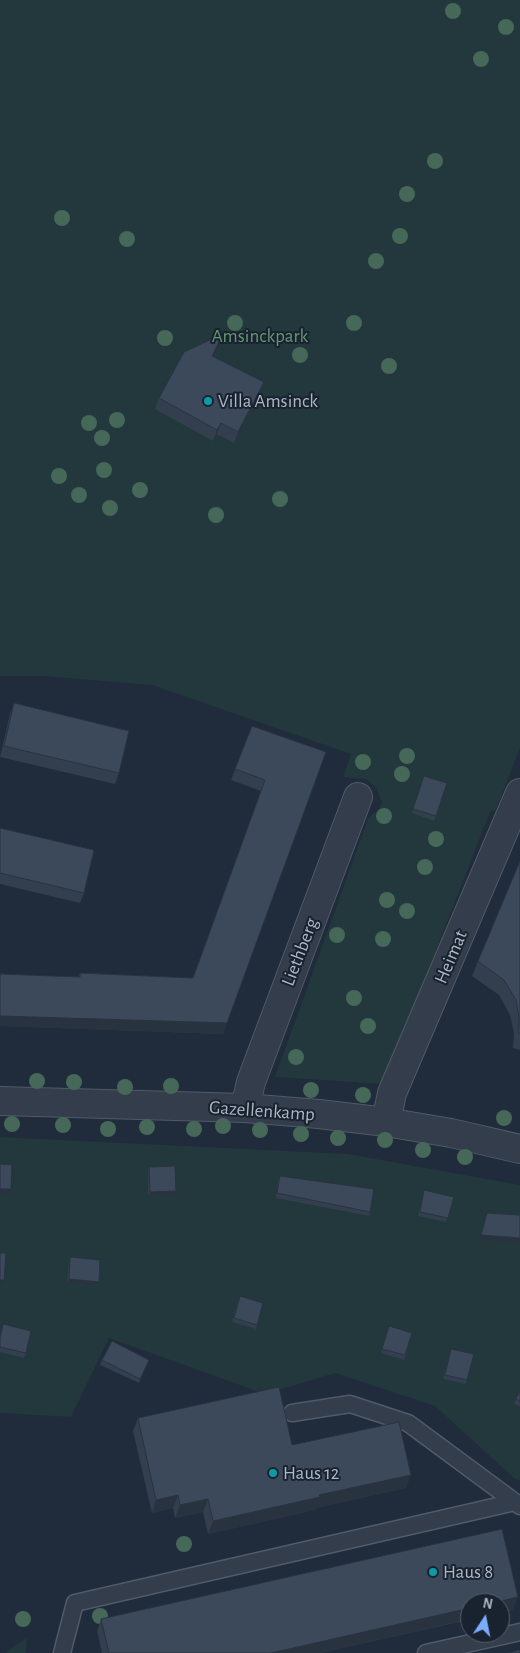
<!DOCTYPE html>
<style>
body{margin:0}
#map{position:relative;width:520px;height:1653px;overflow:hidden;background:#202b3b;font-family:"Alegreya Sans",sans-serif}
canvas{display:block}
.north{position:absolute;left:460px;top:1593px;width:50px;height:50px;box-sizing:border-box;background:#19222f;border:1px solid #555e6c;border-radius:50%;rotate:11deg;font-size:14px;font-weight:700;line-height:20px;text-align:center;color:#aeb7c7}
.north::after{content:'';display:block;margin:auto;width:18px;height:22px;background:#7badff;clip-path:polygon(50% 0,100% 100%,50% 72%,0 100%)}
</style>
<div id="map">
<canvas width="520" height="1653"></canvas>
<div class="north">N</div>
</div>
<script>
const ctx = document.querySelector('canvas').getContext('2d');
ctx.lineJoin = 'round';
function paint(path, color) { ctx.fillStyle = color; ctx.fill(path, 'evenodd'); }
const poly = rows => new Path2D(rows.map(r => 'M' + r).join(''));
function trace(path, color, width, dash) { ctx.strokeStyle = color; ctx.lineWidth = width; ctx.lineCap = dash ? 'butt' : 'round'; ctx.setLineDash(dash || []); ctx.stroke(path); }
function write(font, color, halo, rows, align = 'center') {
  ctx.font = font + ' "Alegreya Sans",sans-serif'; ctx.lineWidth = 4; ctx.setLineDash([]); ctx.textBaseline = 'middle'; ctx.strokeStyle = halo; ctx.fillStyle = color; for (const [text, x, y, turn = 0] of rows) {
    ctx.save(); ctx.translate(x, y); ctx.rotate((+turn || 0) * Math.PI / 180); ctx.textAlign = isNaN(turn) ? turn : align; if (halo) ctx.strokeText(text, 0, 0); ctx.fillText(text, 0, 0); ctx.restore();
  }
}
paint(poly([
 [0,0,520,0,520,748,496,810,490,812,384,1084,275,1077,368,819,372,814,378,812,382,803,376,787,366,779,343,777,351,754,152,685,42,676,0,676],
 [0,1137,348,1154,520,1185,520,1480,515,1479,435,1406,335,1373,265,1394,109,1338,71,1417,0,1413],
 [27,1637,26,1653,5,1653]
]), '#22383c');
const service = poly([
 [292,1413,350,1404,408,1423,515,1502],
 [62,1653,75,1603,515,1502,520,1506],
 [426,1653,520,1632]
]);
const minor = poly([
 [245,1108,251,1082,358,797],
 [386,1122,392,1093,520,793]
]);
const tertiary = poly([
 [0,1101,245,1108,319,1114,386,1122,451,1133,520,1149]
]);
trace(service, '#515a68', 19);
trace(minor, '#515a68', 30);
trace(tertiary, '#515a68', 30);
trace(service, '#333d4b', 16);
trace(minor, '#333d4b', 28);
trace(tertiary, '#333d4b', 28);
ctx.fillStyle = '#456859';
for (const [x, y] of [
 [453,11],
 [506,27],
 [481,59],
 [435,161],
 [407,194],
 [62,218],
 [400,236],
 [127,239],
 [376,261],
 [235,323],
 [354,323],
 [165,338],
 [300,355],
 [389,366],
 [117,420],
 [89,423],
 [102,438],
 [104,470],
 [59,476],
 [140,490],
 [79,495],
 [280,499],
 [110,508],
 [216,515],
 [407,756],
 [363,762],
 [402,774],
 [384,816],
 [436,839],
 [425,867],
 [387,900],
 [407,911],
 [337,935],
 [383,939],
 [354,998],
 [368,1026],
 [296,1057],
 [37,1081],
 [74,1082],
 [171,1086],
 [125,1087],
 [311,1090],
 [363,1095],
 [504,1118],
 [12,1124],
 [63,1125],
 [223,1126],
 [147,1127],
 [108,1129],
 [194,1129],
 [260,1130],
 [301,1134],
 [338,1138],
 [385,1140],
 [423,1150],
 [465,1157],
 [184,1544],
 [100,1616],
 [23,1619]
]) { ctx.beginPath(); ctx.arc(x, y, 8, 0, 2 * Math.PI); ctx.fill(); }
paint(poly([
 [219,344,213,356,260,393,234,443,217,434,213,441,155,409,159,398],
 [14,703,119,773,115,784,0,757,10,714],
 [252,726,326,752,223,1034,0,1026,0,974,78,977,80,973,193,978,261,791,231,780],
 [424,776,447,783,434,821,412,813],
 [0,828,84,893,80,903,0,884],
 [520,861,520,1050,513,1048,514,1033,510,1015,499,995,472,976,478,961],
 [149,1167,176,1191,174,1195,148,1196,148,1171],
 [280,1176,370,1212,369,1216,276,1198,278,1180],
 [424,1190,454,1197,446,1222,418,1216],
 [70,1257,99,1282,97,1286,67,1283,69,1262],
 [238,1300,257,1325,256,1329,232,1322],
 [3,1324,26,1353,24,1358,0,1352,0,1335],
 [389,1326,412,1333,404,1360,381,1353],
 [451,1349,467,1380,465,1384,443,1379],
 [102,1360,149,1360,139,1383,100,1365],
 [520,1390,520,1406,514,1404],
 [138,1418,292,1445,406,1488,316,1508,315,1510,208,1534,203,1512,175,1518,173,1508,152,1513,133,1431],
 [513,1610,320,1653,102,1653,97,1631,101,1619]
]), '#333f4e');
paint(poly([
 [223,334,219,344,208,367,212,356],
 [264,382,260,393,234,443,238,432],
 [221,423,217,434,213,441,217,430],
 [0,1016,227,1023,223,1034,0,1026],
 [0,1189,11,1189,10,1194,0,1193],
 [176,1191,174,1195,148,1196,150,1192],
 [481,1235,520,1238,520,1242,479,1240],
 [69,1279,99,1282,97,1286,67,1283],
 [0,1280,4,1280,3,1285,0,1284],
 [411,1475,406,1488,316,1508,315,1510,208,1534,213,1521,319,1495],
 [178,1495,173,1508,152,1513,156,1500],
 [208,1499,203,1512,175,1518,180,1505],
 [518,1597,513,1610,500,1613,500,1603,493,1603],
 [470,1608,470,1619,320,1653,271,1653]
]), '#293340');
const building = poly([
 [223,334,212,356,264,382,238,432,221,423,217,430,159,398,184,352,223,334],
 [14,703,129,731,119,773,4,746,14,703],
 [252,726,326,752,227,1023,0,1016,0,974,80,977,80,973,193,978,265,780,235,769,252,726],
 [424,776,447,783,436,816,413,809,424,776],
 [0,828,94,850,84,893,0,873,0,828],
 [520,861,520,1034,518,1033,519,1018,516,1000,504,980,478,961,520,861],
 [0,1164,12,1165,11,1189,0,1189,0,1164],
 [175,1166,176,1191,150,1192,149,1167,175,1166],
 [280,1176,374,1189,370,1212,277,1193,280,1176],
 [424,1190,454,1197,448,1218,420,1212,424,1190],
 [487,1213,520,1215,520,1238,481,1235,487,1213],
 [0,1253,6,1253,4,1280,0,1280,0,1253],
 [70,1257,100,1260,99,1282,69,1279,70,1257],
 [240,1296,263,1303,257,1325,234,1318,240,1296],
 [3,1324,31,1331,26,1353,0,1347,0,1338,3,1324],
 [389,1326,412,1333,405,1355,382,1349,389,1326],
 [112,1341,149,1360,140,1379,102,1360,112,1341],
 [451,1349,474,1354,467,1380,445,1375,451,1349],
 [279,1387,292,1445,399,1422,411,1475,319,1495,320,1497,213,1521,208,1499,180,1505,178,1495,156,1500,138,1418,279,1387],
 [520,1390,520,1401,516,1399,520,1390],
 [502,1529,518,1597,493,1603,470,1603,470,1608,271,1653,109,1653,101,1619,502,1529],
 [520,1650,520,1653,507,1653,520,1650]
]);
paint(building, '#3b495b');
trace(building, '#293340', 1);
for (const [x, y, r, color] of [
 [208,401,5,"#0f9aa8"],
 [273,1473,5,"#0f9aa8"],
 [433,1572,5,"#0f9aa8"]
]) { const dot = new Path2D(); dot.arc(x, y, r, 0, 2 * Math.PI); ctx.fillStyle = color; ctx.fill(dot); trace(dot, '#19222f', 2); }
write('19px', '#649a71', '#19222f', [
 ["Amsinckpark",260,336]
]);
write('19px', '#aeb7c7', '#19222f', [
 ["Villa Amsinck",218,401],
 ["Haus 12",283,1473],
 ["Haus 8",443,1572]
], 'left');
write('19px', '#aeb7c7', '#19222f', [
 ["Liethberg",300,952,-69],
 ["Heimat",451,957,-67],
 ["Gazellenkamp",262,1111,4]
]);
</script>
